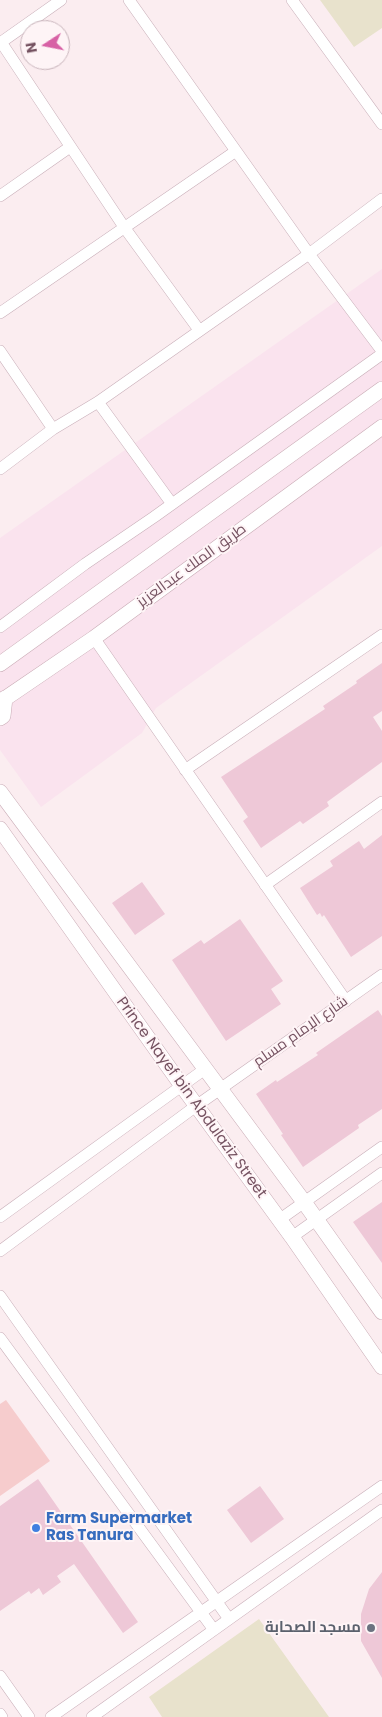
<!DOCTYPE html>
<meta charset="utf-8">
<style>
body{margin:0}
#map{position:relative;width:382px;height:1717px;overflow:hidden;background:#fbedf0;font-family:Poppins,sans-serif}
canvas{display:block}
.north{position:absolute;left:20px;top:20px;width:50px;height:50px;box-sizing:border-box;background:#fef4f6;border:1px solid #c7b3ba;border-radius:50%;rotate:259deg;font-size:14px;font-weight:700;line-height:20px;text-align:center;color:#755261}
.north::after{content:'';display:block;margin:auto;width:18px;height:22px;background:#d761a5;clip-path:polygon(50% 0,100% 100%,50% 72%,0 100%)}
</style>
<div id="map">
<canvas width="382" height="1717"></canvas>
<div class="north">N</div>
</div>
<script>
const ctx = document.querySelector('canvas').getContext('2d');
ctx.lineJoin = 'round';
function paint(path, color) { ctx.fillStyle = color; ctx.fill(path, 'evenodd'); }
const poly = rows => new Path2D(rows.map(r => 'M' + r).join(''));
function trace(path, color, width, dash) { ctx.strokeStyle = color; ctx.lineWidth = width; ctx.lineCap = dash ? 'butt' : 'round'; ctx.setLineDash(dash || []); ctx.stroke(path); }
function write(font, color, halo, rows, align = 'center') {
  ctx.font = font + ' Poppins,Cairo,sans-serif'; ctx.lineWidth = 4; ctx.setLineDash([]); ctx.textBaseline = 'middle'; ctx.strokeStyle = halo; ctx.fillStyle = color; for (const [text, x, y, turn = 0] of rows) {
    ctx.save(); ctx.translate(x, y); ctx.rotate((+turn || 0) * Math.PI / 180); ctx.textAlign = isNaN(turn) ? turn : align; if (halo) ctx.strokeText(text, 0, 0); ctx.fillText(text, 0, 0); ctx.restore();
  }
}
paint(poly([
 [382,269,382,546,156,708,142,733,41,807,0,750,0,538]
]), '#fae3ee');
paint(poly([
 [320,0,382,0,382,28,354,47],
 [259,1619,329,1717,162,1717,149,1697]
]), '#e8e2cc');
paint(poly([
 [6,1400,50,1461,0,1496,0,1404]
]), '#f6cccd');
paint(poly([
 [382,663,382,711,373,717,382,731,382,762,327,802,329,806,303,824,300,821,261,848,243,821,248,817,221,777,325,709,323,706,357,683,356,681],
 [382,835,382,936,351,957,324,915,322,917,320,913,317,915,300,888,333,866,330,861,359,841,364,849],
 [142,882,165,914,135,935,112,903],
 [240,919,283,981,271,989,281,1004,226,1041,172,960,201,940,204,944],
 [378,1010,382,1016,382,1109,358,1125,359,1128,303,1167,281,1135,283,1134,256,1094,276,1080,277,1082,318,1055,316,1053],
 [382,1202,382,1263,353,1222],
 [38,1479,138,1622,123,1633,74,1564,57,1576,61,1582,43,1595,39,1588,31,1594,29,1591,0,1611,0,1506],
 [260,1486,284,1519,251,1543,227,1510],
 [382,1572,382,1678,361,1641,361,1614,369,1589]
]), '#eec8d7');
const minor = poly([
 [129,0,309,254,382,351],
 [292,0,382,124],
 [1,42,124,227,199,330],
 [0,43,61,0],
 [0,196,70,147],
 [0,313,236,151],
 [0,351,53,429],
 [98,402,172,504],
 [0,469,53,429,98,402,309,254,382,199],
 [0,627,85,564,154,517,382,354],
 [94,638,346,1001],
 [185,770,382,635],
 [265,885,382,802],
 [0,1217,205,1069],
 [279,1220,382,1147],
 [292,1237,382,1173],
 [0,1251,196,1106,382,975],
 [0,1296,229,1619],
 [0,1338,214,1630],
 [0,1676,29,1717],
 [0,1714,2,1717],
 [51,1717,382,1486],
 [92,1717,382,1510]
]);
const secondary = poly([
 [0,664,382,389],
 [0,702,94,638,382,427],
 [0,718,3,716,5,698],
 [0,792,304,1202,382,1312],
 [0,829,182,1086,292,1237,382,1367]
]);
trace(minor, '#c8aeb8', 12);
trace(secondary, '#c9abb5', 16);
trace(minor, '#fff', 11);
trace(secondary, '#fff', 15);
for (const [x, y, r, color] of [
 [36,1528,5,"#3f7fe0"],
 [371,1628,5,"#6b7280"]
]) { const dot = new Path2D(); dot.arc(x, y, r, 0, 2 * Math.PI); ctx.fillStyle = color; ctx.fill(dot); trace(dot, '#fef4f6', 2); }
write('15px', '#755261', '#fef4f6', [
 ["طريق الملك عبدالعزيز",192,566,-36],
 ["شارع الإمام مسلم",301,1032,-35],
 ["Prince Nayef bin Abdulaziz Street",191,1098,54]
]);
write('bold 15px', '#366cbe', '#fef4f6', [
 ["Farm Supermarket",46,1519],
 ["Ras Tanura",46,1536]
], 'left');
write('bold 15px', '#5b616d', '#fef4f6', [
 ["مسجد الصحابة",361,1628]
], 'right');
</script>
